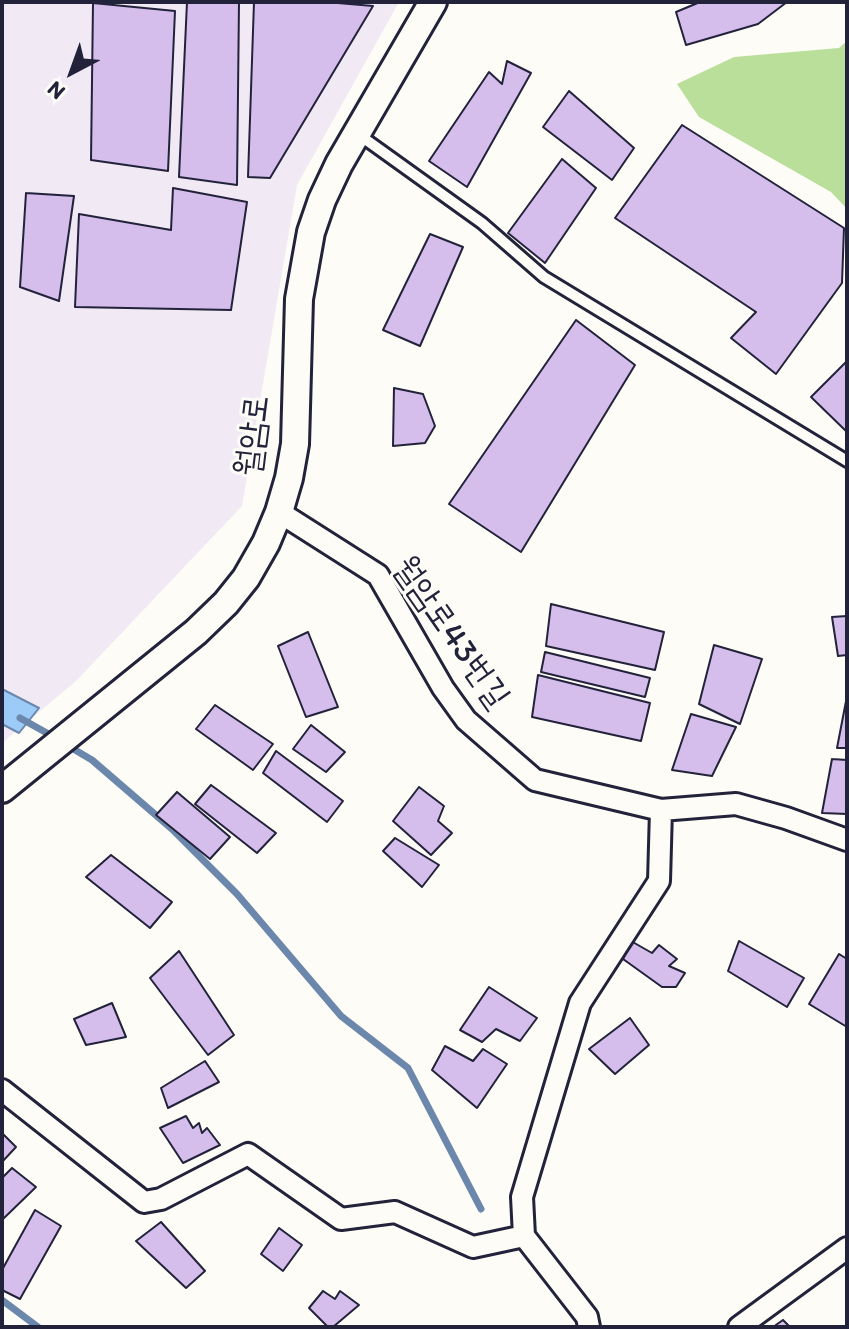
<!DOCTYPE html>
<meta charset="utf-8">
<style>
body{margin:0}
#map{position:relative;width:849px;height:1329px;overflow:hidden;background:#fdfcf7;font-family:Itim,sans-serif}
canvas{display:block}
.frame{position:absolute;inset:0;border:4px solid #22223b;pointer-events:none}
.north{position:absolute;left:32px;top:32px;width:80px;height:80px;-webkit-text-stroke:6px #fdfcf7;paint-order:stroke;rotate:221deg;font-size:22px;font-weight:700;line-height:32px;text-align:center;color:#22223b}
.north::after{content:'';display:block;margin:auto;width:28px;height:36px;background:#22223b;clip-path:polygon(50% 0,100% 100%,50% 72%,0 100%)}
</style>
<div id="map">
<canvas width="849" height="1329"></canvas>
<div class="frame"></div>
<div class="north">N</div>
</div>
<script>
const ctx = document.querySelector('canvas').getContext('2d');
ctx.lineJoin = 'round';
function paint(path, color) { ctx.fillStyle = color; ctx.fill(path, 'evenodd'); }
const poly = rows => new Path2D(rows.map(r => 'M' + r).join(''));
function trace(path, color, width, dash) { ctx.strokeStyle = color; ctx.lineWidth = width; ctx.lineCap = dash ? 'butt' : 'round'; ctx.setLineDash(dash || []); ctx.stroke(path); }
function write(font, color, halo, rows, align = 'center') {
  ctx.font = font + ' Itim,"Poor Story",sans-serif'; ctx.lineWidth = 6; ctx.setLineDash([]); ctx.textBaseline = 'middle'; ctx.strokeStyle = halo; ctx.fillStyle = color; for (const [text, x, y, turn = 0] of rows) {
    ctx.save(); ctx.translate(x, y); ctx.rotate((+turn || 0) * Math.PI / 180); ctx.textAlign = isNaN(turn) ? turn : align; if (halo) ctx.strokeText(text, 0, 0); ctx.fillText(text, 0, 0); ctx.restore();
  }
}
paint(poly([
 [2,2,399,2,297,185,242,506,76,681,2,743]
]), '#f1e9f4');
paint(poly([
 [847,41,847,209,831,192,699,117,677,84,734,57,839,48]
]), '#badf9a');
const water = poly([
 [2,689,39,708,19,733,2,724,2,689]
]);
paint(water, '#9dcbf8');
trace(water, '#6c87ac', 2);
trace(poly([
 [20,718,54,737],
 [65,744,92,760,172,829,237,894,341,1016,408,1068,481,1209],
 [2,1300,38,1327]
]), '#6c87ac', 7);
const building = poly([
 [187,2,239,2,237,185,179,177,187,2],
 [254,2,326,2,373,6,270,178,248,177,254,2],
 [700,2,787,2,758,24,686,45,676,12,700,2],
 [93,3,175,11,168,171,91,160,93,3],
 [507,61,531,73,467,187,429,161,489,72,502,84,507,61],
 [569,91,634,148,612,180,543,127,569,91],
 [682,125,844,228,842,283,776,374,731,338,756,312,615,218,682,125],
 [562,159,596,188,545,263,508,233,562,159],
 [173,188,247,202,231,310,75,307,79,214,171,230,173,188],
 [26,193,74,196,59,301,20,287,26,193],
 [430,234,463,247,420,346,383,330,430,234],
 [576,320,635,365,521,552,449,504,576,320],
 [847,361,847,432,811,397,847,361],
 [394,388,423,394,435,426,425,443,393,446,394,388],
 [551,604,664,632,655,670,546,646,551,604],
 [847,616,847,655,838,656,832,617,847,616],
 [308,632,338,707,306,717,278,646,308,632],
 [714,645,762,659,740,724,699,704,714,645],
 [545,652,650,678,645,697,541,672,545,652],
 [538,675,650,703,641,741,532,717,538,675],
 [847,696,847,748,837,748,847,696],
 [215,705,273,744,253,770,196,729,215,705],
 [691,714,736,727,712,776,672,770,691,714],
 [311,725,345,752,326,772,293,749,311,725],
 [276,751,343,801,327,822,263,773,276,751],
 [832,759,847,760,847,814,822,813,832,759],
 [211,785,276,833,257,853,195,804,211,785],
 [419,787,444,806,438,821,452,833,431,855,393,821,419,787],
 [177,792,230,837,210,859,156,815,177,792],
 [395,838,439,865,422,887,383,851,395,838],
 [111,855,172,902,150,928,86,877,111,855],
 [631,941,652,953,659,945,677,959,669,966,685,973,676,987,662,987,623,959,631,941],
 [739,941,804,978,787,1007,728,971,739,941],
 [179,951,234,1035,208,1055,150,978,179,951],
 [839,954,847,959,847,1027,809,1004,839,954],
 [489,987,537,1018,520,1041,496,1029,482,1042,460,1030,489,987],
 [112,1003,126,1037,86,1045,74,1019,112,1003],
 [630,1018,649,1045,615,1074,589,1049,630,1018],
 [445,1046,473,1061,483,1049,507,1064,477,1108,432,1070,445,1046],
 [205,1061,219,1082,168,1108,161,1088,205,1061],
 [186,1116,193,1128,199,1123,202,1133,207,1128,220,1145,183,1163,160,1128,186,1116],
 [2,1133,16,1147,2,1162,2,1133],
 [12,1168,36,1187,2,1220,2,1178,12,1168],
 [35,1210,61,1226,20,1299,2,1290,2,1270,35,1210],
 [161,1222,205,1271,186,1288,136,1241,161,1222],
 [279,1228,302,1245,283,1271,261,1254,279,1228],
 [323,1291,335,1299,340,1291,359,1305,333,1327,328,1327,309,1308,323,1291],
 [783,1320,790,1327,773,1327,783,1320]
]);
paint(building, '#d5bdec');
trace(building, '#22223b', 2);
const service = poly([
 [358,134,482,223,544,277,847,461]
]);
const minor = poly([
 [279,512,378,575,443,688,466,720,535,780,661,810,736,804,786,818,847,840],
 [2,1090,144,1202,161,1199,248,1154,341,1219,395,1212,473,1247,524,1236],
 [589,1327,587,1317,524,1236,522,1197,580,1003,659,881,661,810],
 [739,1327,847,1248]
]);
const tertiary = poly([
 [2,789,196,632,226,603,246,578,266,543,279,512,289,478,295,444,299,299,311,232,322,200,339,164,433,2]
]);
trace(service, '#22223b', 16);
trace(minor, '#22223b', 26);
trace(tertiary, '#22223b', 32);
trace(service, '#fdfcf7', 10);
trace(minor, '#fdfcf7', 20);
trace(tertiary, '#fdfcf7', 26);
write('34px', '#22223b', '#fdfcf7', [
 ["월암로",254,436,-83],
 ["월암로43번길",450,633,55]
]);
</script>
